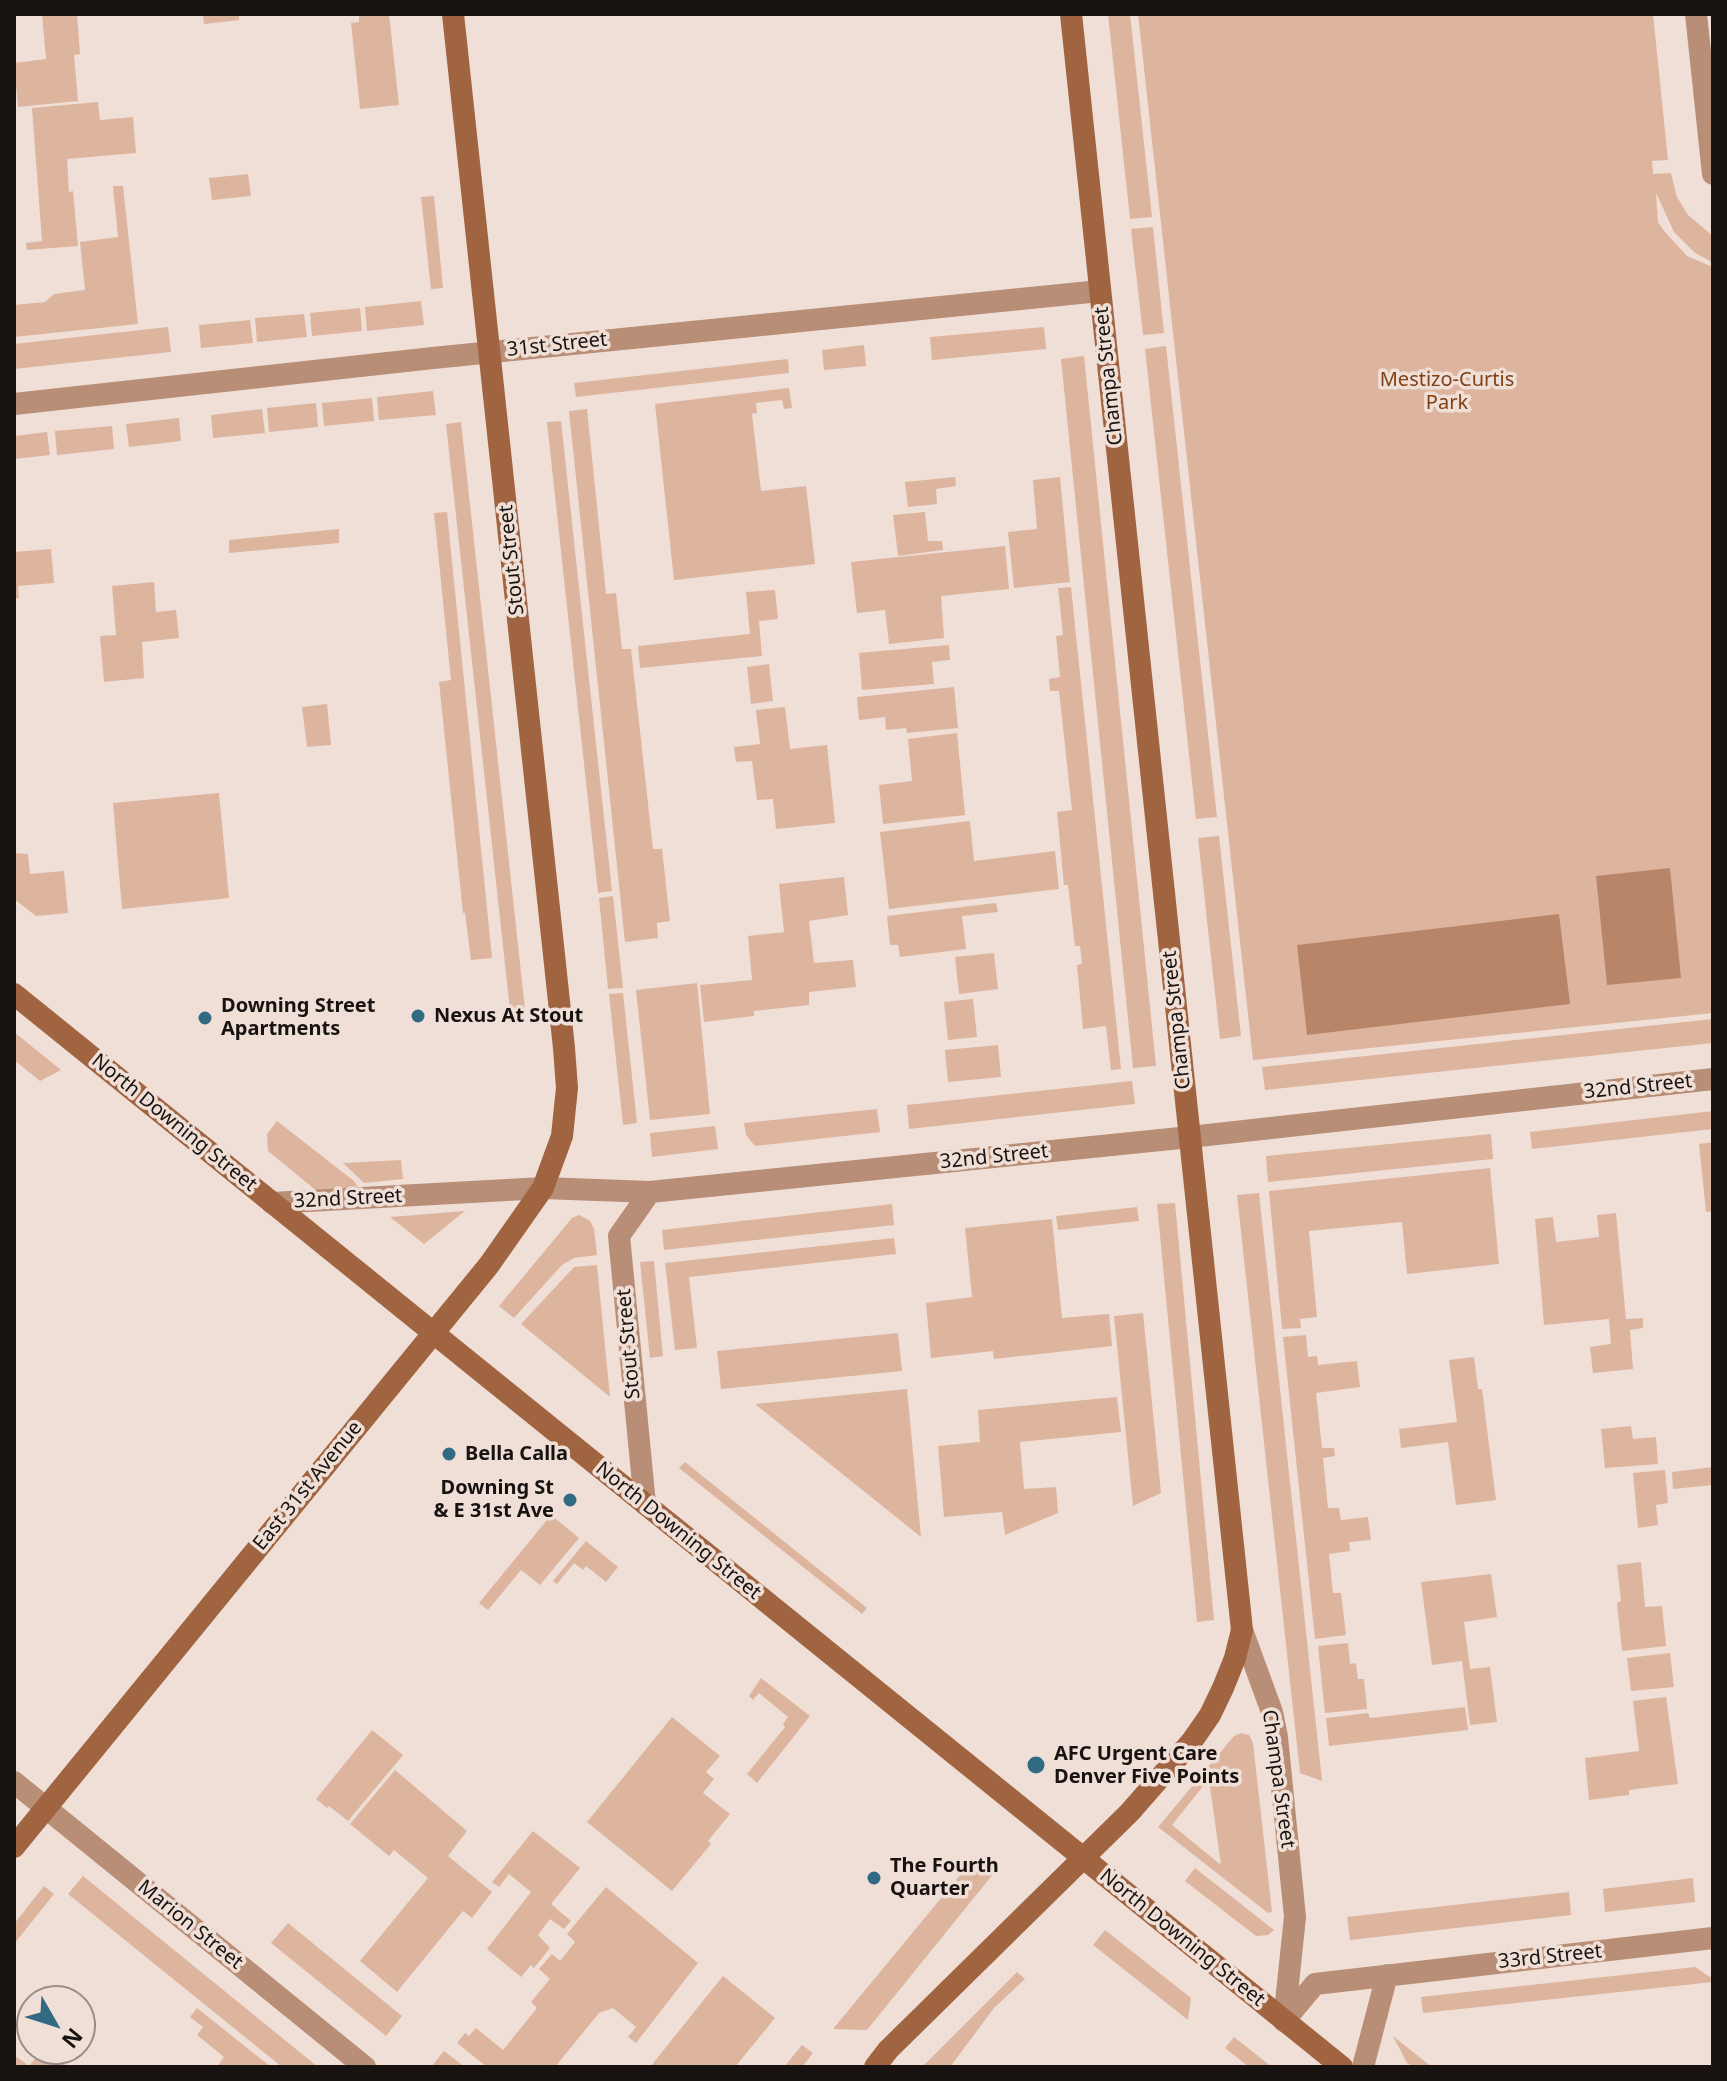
<!DOCTYPE html>
<style>
body{margin:0}
#map{position:relative;width:1727px;height:2081px;overflow:hidden;background:#efdfd7;font-family:"Noto Sans",sans-serif}
canvas{display:block}
.frame{position:absolute;inset:0;border:16px solid #181310;pointer-events:none}
.north{position:absolute;left:16px;top:1985px;width:80px;height:80px;box-sizing:border-box;background:#efdfd7;border:2px solid #998d87;border-radius:50%;rotate:129deg;font-size:22px;font-weight:700;line-height:32px;text-align:center;color:#181310}
.north::after{content:'';display:block;margin:auto;width:28px;height:36px;background:#326a84;clip-path:polygon(50% 0,100% 100%,50% 72%,0 100%)}
</style>
<div id="map">
<canvas width="1727" height="2081"></canvas>
<div class="frame"></div>
<div class="north">N</div>
</div>
<script>
const ctx = document.querySelector('canvas').getContext('2d');
ctx.lineJoin = 'round';
function paint(path, color) { ctx.fillStyle = color; ctx.fill(path, 'evenodd'); }
const poly = rows => new Path2D(rows.map(r => 'M' + r).join(''));
function trace(path, color, width, dash) { ctx.strokeStyle = color; ctx.lineWidth = width; ctx.lineCap = dash ? 'butt' : 'round'; ctx.setLineDash(dash || []); ctx.stroke(path); }
function write(font, color, halo, rows, align = 'center') {
  ctx.font = font + ' "Noto Sans",sans-serif'; ctx.lineWidth = 7; ctx.setLineDash([]); ctx.textBaseline = 'middle'; ctx.strokeStyle = halo; ctx.fillStyle = color; for (const [text, x, y, turn = 0] of rows) {
    ctx.save(); ctx.translate(x, y); ctx.rotate((+turn || 0) * Math.PI / 180); ctx.textAlign = isNaN(turn) ? turn : align; if (halo) ctx.strokeText(text, 0, 0); ctx.fillText(text, 0, 0); ctx.restore();
  }
}
paint(poly([
 [42,14,77,14,80,54,74,55,78,101,18,107,14,63,46,59],
 [203,14,239,14,239,20,204,24],
 [359,14,389,14,399,105,360,109,351,23,359,22],
 [1108,14,1130,14,1152,217,1130,219],
 [1138,14,1653,14,1668,160,1652,161,1653,174,1671,173,1677,197,1688,215,1713,236,1713,263,1694,252,1674,232,1656,193,1658,222,1665,232,1687,256,1713,267,1713,1013,1253,1060],
 [98,102,100,120,133,117,136,153,67,159,69,192,73,191,78,246,27,250,26,243,42,241,32,108],
 [248,174,251,196,212,200,209,178],
 [113,186,123,186,138,324,14,337,14,305,45,302,54,294,85,290,80,242,118,237],
 [434,196,443,288,431,289,421,197],
 [1153,227,1164,333,1143,335,1131,229],
 [421,301,424,325,367,331,365,307],
 [360,308,362,331,312,336,310,313],
 [304,314,307,337,257,342,255,318],
 [250,320,253,343,201,348,199,325],
 [168,327,171,352,14,369,14,344],
 [1044,327,1046,349,932,360,930,337],
 [864,345,866,366,824,370,822,350],
 [1166,346,1217,817,1196,819,1145,349],
 [1084,356,1156,1066,1133,1068,1061,359],
 [788,359,789,373,576,397,574,383],
 [789,388,792,408,784,409,782,400,756,403,757,413,752,414,761,491,806,486,815,564,674,580,655,404],
 [433,391,436,415,379,420,377,397],
 [372,398,374,421,324,426,322,403],
 [316,403,318,427,269,432,267,408],
 [262,409,265,433,213,438,211,415],
 [587,409,606,594,616,593,622,649,631,649,653,849,662,849,670,921,657,923,658,938,625,942,569,411],
 [179,418,181,441,129,447,126,424],
 [561,421,612,891,598,893,547,422],
 [461,422,525,1009,510,1010,446,424],
 [112,426,114,449,57,455,55,431],
 [47,432,50,455,14,459,14,436],
 [955,477,956,486,936,489,937,504,908,507,905,482],
 [1060,477,1070,582,1014,588,1008,532,1037,529,1033,480],
 [447,512,492,958,471,960,465,913,463,913,439,682,451,680,434,513],
 [925,512,928,541,942,541,943,550,898,556,893,515],
 [339,529,339,543,229,553,229,540],
 [1005,546,1009,589,941,596,944,638,889,644,885,610,857,613,851,562],
 [51,549,54,583,18,586,19,598,14,599,14,552],
 [154,582,156,612,176,610,179,638,142,642,144,678,104,682,100,636,116,635,112,586],
 [1071,587,1121,1069,1111,1070,1106,1026,1083,1029,1077,965,1082,964,1080,946,1075,946,1068,885,1064,885,1057,812,1072,810,1059,691,1050,691,1049,679,1060,677,1056,636,1063,635,1058,588],
 [775,590,778,619,759,621,762,656,640,668,638,646,750,634,746,592],
 [949,645,950,660,932,662,934,684,862,690,859,653],
 [769,664,773,701,751,704,747,667],
 [954,687,958,728,907,733,906,728,886,730,885,717,859,720,857,697],
 [327,704,331,745,307,747,302,707],
 [785,707,790,749,827,745,835,823,776,829,773,799,757,800,752,761,736,762,734,747,760,744,756,710],
 [957,733,965,815,883,824,879,785,912,781,908,739],
 [219,793,229,898,122,909,113,803],
 [970,821,974,861,1055,851,1059,889,889,909,880,832],
 [1219,836,1241,1036,1220,1039,1198,838],
 [14,853,28,854,30,874,64,871,68,913,36,916,14,899],
 [844,877,848,915,809,921,814,963,853,960,856,987,809,992,809,1005,754,1011,754,1016,704,1022,700,985,752,980,748,936,784,932,779,884],
 [613,896,623,988,608,989,599,898],
 [996,903,998,912,962,916,966,949,900,957,898,945,890,945,887,916],
 [994,953,998,989,959,994,955,957],
 [697,983,710,1114,650,1120,636,990],
 [623,993,637,1123,623,1125,609,994],
 [973,999,977,1037,948,1040,944,1002],
 [1713,1019,1713,1043,1265,1090,1262,1067],
 [14,1032,61,1070,40,1081,14,1060],
 [998,1045,1001,1077,948,1082,945,1050],
 [1132,1081,1135,1104,909,1129,907,1105],
 [877,1109,880,1132,755,1146,746,1135,744,1123],
 [1713,1111,1713,1129,1532,1149,1530,1132],
 [277,1121,354,1181,363,1195,324,1197,268,1151,267,1134],
 [715,1126,718,1149,652,1157,650,1133],
 [1491,1134,1493,1159,1268,1182,1266,1156],
 [1713,1142,1713,1211,1706,1212,1699,1144],
 [401,1160,403,1179,364,1183,343,1163],
 [1490,1168,1499,1264,1407,1274,1402,1222,1309,1231,1317,1317,1300,1319,1301,1328,1282,1329,1269,1191],
 [1259,1193,1322,1781,1300,1773,1237,1195],
 [1175,1203,1214,1620,1197,1622,1157,1204],
 [892,1204,894,1225,664,1250,662,1230],
 [1137,1207,1139,1221,1058,1230,1056,1216],
 [465,1211,424,1244,390,1217],
 [1616,1213,1626,1319,1643,1318,1643,1328,1630,1330,1633,1369,1593,1373,1590,1347,1611,1344,1609,1319,1544,1325,1535,1219,1553,1217,1556,1242,1599,1237,1597,1215],
 [579,1215,590,1221,594,1229,597,1255,574,1258,562,1265,514,1318,499,1306,572,1218],
 [1052,1219,1062,1318,1109,1314,1112,1346,994,1359,993,1351,931,1358,926,1303,972,1297,965,1228],
 [894,1238,896,1254,689,1277,697,1348,675,1350,665,1263],
 [654,1261,663,1356,650,1358,640,1262],
 [597,1265,610,1397,521,1324,574,1267],
 [1143,1313,1161,1493,1133,1506,1114,1316],
 [898,1333,902,1371,721,1389,717,1351],
 [1306,1335,1308,1357,1317,1356,1318,1365,1357,1361,1360,1387,1316,1393,1322,1448,1334,1448,1335,1456,1323,1458,1328,1508,1339,1508,1341,1520,1368,1517,1371,1540,1349,1542,1350,1551,1329,1554,1333,1593,1341,1593,1346,1635,1315,1639,1283,1337],
 [1474,1357,1478,1389,1482,1389,1496,1500,1456,1505,1448,1442,1401,1448,1399,1429,1457,1422,1449,1360],
 [907,1389,921,1537,755,1404],
 [1117,1397,1121,1432,1020,1442,1024,1489,1056,1487,1058,1513,1005,1535,1002,1512,944,1517,938,1446,980,1442,978,1410],
 [1631,1426,1633,1439,1656,1437,1658,1464,1605,1468,1601,1429],
 [685,1462,867,1608,862,1614,679,1468],
 [1713,1467,1713,1485,1673,1489,1672,1472],
 [1665,1470,1668,1503,1656,1505,1658,1525,1638,1528,1633,1473],
 [551,1515,579,1538,540,1585,521,1570,488,1610,479,1603],
 [586,1541,618,1567,606,1582,586,1566,583,1570,574,1563,557,1584,553,1581],
 [1641,1562,1645,1607,1662,1606,1666,1646,1622,1651,1617,1603,1621,1601,1617,1565],
 [1491,1574,1497,1617,1464,1622,1470,1669,1490,1667,1497,1722,1470,1725,1462,1661,1432,1665,1421,1582],
 [1348,1643,1350,1664,1356,1663,1358,1679,1364,1679,1367,1709,1325,1713,1318,1646],
 [1670,1653,1674,1687,1631,1691,1627,1658],
 [761,1678,810,1716,757,1783,747,1774,785,1727,783,1724,788,1717,759,1693,753,1700,749,1696],
 [1666,1697,1678,1784,1629,1790,1629,1795,1589,1800,1585,1758,1639,1751,1633,1701],
 [1465,1707,1468,1730,1329,1746,1326,1718,1368,1713,1370,1718],
 [672,1717,720,1756,706,1772,714,1779,703,1793,730,1814,708,1841,711,1844,672,1891,587,1822],
 [372,1730,403,1755,348,1821,329,1806,327,1808,316,1799],
 [1241,1733,1249,1735,1253,1743,1272,1912,1268,1913,1158,1827,1234,1736],
 [1208,1780,1209,1780,1221,1865,1172,1825],
 [395,1770,467,1831,448,1856,492,1892,472,1918,463,1911,397,1992,360,1961,428,1878,394,1850,389,1856,350,1824],
 [533,1831,580,1868,551,1904,571,1921,564,1929,550,1919,538,1935,550,1948,534,1968,531,1965,521,1977,487,1949,531,1892,509,1874,499,1887,492,1882],
 [975,1857,994,1873,867,2030,833,2029],
 [1195,1868,1274,1930,1268,1935,1256,1936,1185,1881],
 [83,1876,318,2067,282,2067,68,1894],
 [1693,1878,1695,1902,1605,1912,1603,1889],
 [44,1886,54,1894,14,1944,14,1924],
 [606,1887,698,1963,636,2043,628,2037,636,2027,613,2008,599,2013,555,2067,487,2067,457,2043,465,2033,469,2036,476,2028,503,2050,537,2008,531,2002,550,1979,539,1969,552,1954,560,1961,575,1942,567,1934],
 [1569,1892,1571,1915,1350,1940,1347,1917],
 [288,1923,402,2016,386,2036,271,1943],
 [1105,1930,1191,1998,1188,2020,1093,1945],
 [1695,1967,1713,1979,1713,1982,1423,2013,1421,1997],
 [1017,1972,1025,1979,994,2008,950,2067,922,2067],
 [723,1976,775,2018,735,2067,650,2067],
 [197,2008,271,2067,217,2067,224,2057,197,2035,203,2027,190,2017],
 [1393,2036,1432,2067,1413,2067,1407,2063],
 [1234,2037,1272,2067,1249,2067,1225,2048],
 [802,2045,813,2053,802,2067,784,2067],
 [43,2049,46,2049,68,2067,14,2066,14,2055,29,2066],
 [444,2051,465,2067,431,2067]
]), '#ddb59f');
paint(poly([
 [1670,868,1681,978,1607,985,1596,876],
 [1559,914,1570,1004,1307,1035,1297,945]
]), '#b98568');
trace(poly([
 [1696,14,1713,174],
 [14,404,433,358,1100,291],
 [272,1203,543,1188,650,1192,1190,1137,1713,1079],
 [645,1504,619,1236,650,1192],
 [1242,1630,1272,1712,1277,1737,1295,1917,1284,2021],
 [14,1782,365,2067],
 [1284,2021,1315,1984,1713,1938],
 [1363,2067,1387,1975]
]), '#b88e77', 22);
trace(poly([
 [14,994,1342,2067],
 [14,1847,489,1265,543,1188,562,1136,567,1088,564,1048,453,14],
 [875,2067,888,2050,1130,1812,1192,1741,1210,1715,1223,1688,1235,1658,1242,1630,1071,14]
]), '#a06441', 22);
for (const [x, y, r, color] of [
 [418,1016,8,"#326a84"],
 [205,1018,8,"#326a84"],
 [449,1454,8,"#326a84"],
 [570,1500,8,"#326a84"],
 [1036,1765,10,"#326a84"],
 [874,1878,8,"#326a84"]
]) { const dot = new Path2D(); dot.arc(x, y, r, 0, 2 * Math.PI); ctx.fillStyle = color; ctx.fill(dot); trace(dot, '#efdfd7', 3); }
write('20px', '#181310', '#efdfd7', [
 ["31st Street",557,345,-6],
 ["Champa Street",1109,376,-96],
 ["Stout Street",512,560,-96],
 ["Champa Street",1177,1020,-96],
 ["32nd Street",1638,1087,-6],
 ["North Downing Street",174,1123,39],
 ["32nd Street",994,1157,-6],
 ["32nd Street",348,1199,-3],
 ["Stout Street",629,1344,-95],
 ["East 31st Avenue",308,1486,-51],
 ["North Downing Street",678,1531,39],
 ["Champa Street",1278,1779,82],
 ["Marion Street",190,1925,39],
 ["North Downing Street",1182,1938,39],
 ["33rd Street",1550,1957,-6]
]);
write('20px', '#824014', '#efdfd7', [
 ["Mestizo-Curtis",1447,380],
 ["Park",1447,403]
]);
write('bold 20px', '#181310', '#efdfd7', [
 ["Downing Street",221,1006],
 ["Apartments",221,1029],
 ["Nexus At Stout",434,1016],
 ["Bella Calla",465,1454],
 ["Downing St",554,1488,"right"],
 ["& E 31st Ave",554,1511,"right"],
 ["AFC Urgent Care",1054,1754],
 ["Denver Five Points",1054,1777],
 ["The Fourth",890,1866],
 ["Quarter",890,1889]
], 'left');
</script>
